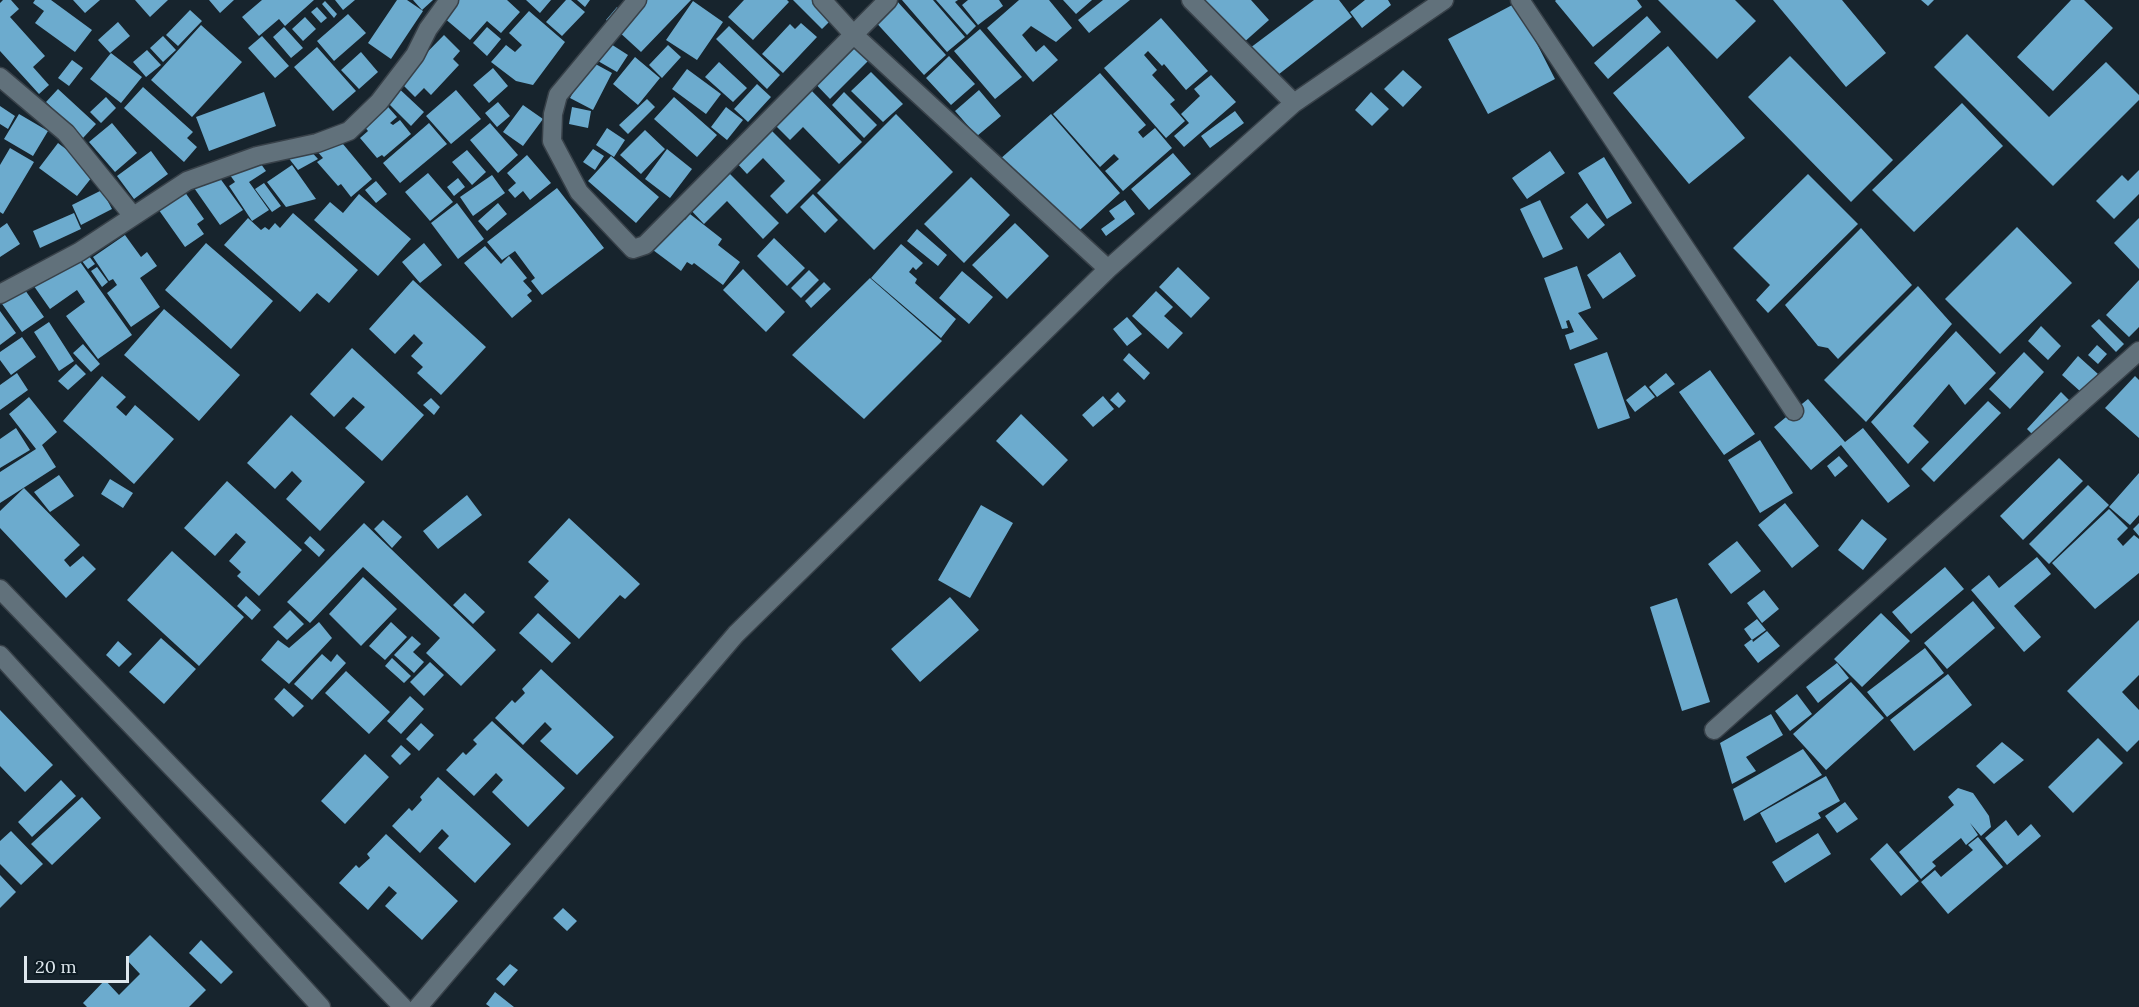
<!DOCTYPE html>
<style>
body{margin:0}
#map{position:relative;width:2139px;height:1007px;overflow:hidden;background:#17242d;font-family:Lora,serif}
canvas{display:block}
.scale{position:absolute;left:24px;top:956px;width:105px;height:27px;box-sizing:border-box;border:3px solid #dee7ed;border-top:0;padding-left:8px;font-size:18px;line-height:21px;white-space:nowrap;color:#dee7ed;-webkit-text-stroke:4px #0d1b23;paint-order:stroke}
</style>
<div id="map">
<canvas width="2139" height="1007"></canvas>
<div class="scale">20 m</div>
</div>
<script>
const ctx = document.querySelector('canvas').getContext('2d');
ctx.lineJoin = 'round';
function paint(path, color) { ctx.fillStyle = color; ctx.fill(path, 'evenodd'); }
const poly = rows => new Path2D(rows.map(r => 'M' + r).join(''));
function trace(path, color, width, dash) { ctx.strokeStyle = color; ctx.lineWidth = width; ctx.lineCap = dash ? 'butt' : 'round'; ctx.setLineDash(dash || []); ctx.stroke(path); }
paint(poly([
 [3,0,11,0,19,9,10,17,45,56,33,67,49,85,39,94,0,51,0,3],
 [35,0,51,0,92,30,75,52,35,23,44,11,33,3],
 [73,0,100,0,85,13],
 [135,0,168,0,150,17],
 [209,0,234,0,220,13],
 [262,0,314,0,285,26,279,19,259,36,242,17],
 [335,0,355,0,343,10],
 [397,0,407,0,423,11,391,59,368,43],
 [413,0,433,0,422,10],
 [458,0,507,0,520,12,501,33,487,21,470,40,443,17],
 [526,0,551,0,540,13],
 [566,0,571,0,585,12,562,36,546,22],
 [577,0,590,0,585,7],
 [633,0,691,0,641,52,606,20,617,7,622,12],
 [744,0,787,0,789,2,753,40,728,17],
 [793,0,824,0,837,14,822,29],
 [896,0,946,55,924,75,872,18],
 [902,0,933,0,965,37,947,52],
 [936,0,958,0,955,2,976,26,967,35],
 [968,0,999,0,1003,6,978,25,962,5],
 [1019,0,1049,0,1072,28,1056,42,1031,26,1022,35,1036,52,1044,45,1058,60,1033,82,987,28],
 [1063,0,1092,0,1076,14],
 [1103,0,1130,0,1089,33,1078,20],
 [1203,0,1251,0,1269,20,1242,44],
 [1314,0,1339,0,1352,17,1274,78,1250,48],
 [1365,0,1388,0,1391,5,1362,28,1350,12],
 [1556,0,1637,0,1642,7,1593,47,1555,1],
 [1658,0,1735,0,1756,21,1717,59],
 [1773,0,1842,0,1886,53,1846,87],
 [1921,0,1934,0,1928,6],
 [2071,0,2084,0,2113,28,2053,91,2017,57],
 [325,1,337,14,334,18,322,4],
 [693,1,723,22,697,60,666,40],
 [1516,3,1555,79,1488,114,1448,39],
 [317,7,327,18,321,23,311,12],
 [190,10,202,21,178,46,166,35],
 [529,11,565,42,533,85,516,81,491,62,506,45,515,52,522,45,509,33],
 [348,14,366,33,334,61,317,41],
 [1647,16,1661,32,1608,79,1594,63],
 [305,17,316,29,303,41,292,29],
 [1161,18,1208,71,1186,90,1164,64,1162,66,1148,51,1144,55,1157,70,1152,75,1175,100,1170,104,1185,121,1166,138,1104,68],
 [118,22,130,36,110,53,98,40],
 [801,23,817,37,783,73,762,54,790,24,795,29],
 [201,25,242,62,192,117,151,80],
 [729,26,780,75,767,89,716,39],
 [284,27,303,48,291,58,273,37],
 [487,27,501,39,487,56,473,43],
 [980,29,1022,77,995,99,954,51],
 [851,33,873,56,830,99,808,76],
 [1967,34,2049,117,2106,62,2139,95,2139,100,2053,186,1934,67],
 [444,35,460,51,453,59,459,65,431,95,424,88,415,97,399,81],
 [163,36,176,50,163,62,150,48],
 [262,36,289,66,275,78,248,48],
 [603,39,628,55,617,72,591,57],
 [668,45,681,57,662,78,649,65],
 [1668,46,1745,138,1689,184,1613,93],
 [317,47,356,91,333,111,294,67],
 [147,50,161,65,146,77,133,62],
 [361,52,378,72,359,89,341,70],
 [111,53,142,77,121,103,90,79],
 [949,56,975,84,951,105,926,78],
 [1790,56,1893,160,1851,202,1748,97],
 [635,57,660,78,638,105,613,84],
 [72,60,83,68,69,86,58,78],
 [590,61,612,73,593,110,570,98],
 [719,62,747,88,733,102,705,77],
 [493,68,508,86,489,103,473,85],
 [687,69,721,94,706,114,672,89],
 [1403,70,1422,87,1403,107,1384,89],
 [871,72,903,104,883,122,851,91],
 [1100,73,1146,125,1138,132,1143,138,1155,128,1172,148,1123,191,1105,171,1119,159,1114,154,1100,167,1053,114],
 [1211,75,1236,102,1184,147,1174,136,1189,123,1181,114,1200,96,1194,89],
 [393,83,424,112,411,126,381,96],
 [757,84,771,97,748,122,734,109],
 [807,86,862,142,839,164,803,127,790,140,772,122],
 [143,87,193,132,187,138,197,147,184,162,124,108],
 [58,89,96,124,83,138,46,102],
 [456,90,481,119,451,144,426,116],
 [979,90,1001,116,977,136,955,111],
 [264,92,276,126,209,151,196,117],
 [844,92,877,125,864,138,832,105],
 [1371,92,1389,109,1372,126,1355,110],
 [106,97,116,108,101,123,90,112],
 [674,97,717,135,697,157,654,119],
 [381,99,397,117,390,123,393,125,400,120,411,134,384,157,382,155,377,158,360,138,368,131,358,119],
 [647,99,655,107,628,134,619,125],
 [498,102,510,116,497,127,485,113],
 [1962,103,2003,146,1914,232,1872,190],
 [523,105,543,119,523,146,503,132],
 [0,106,15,116,8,129,0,124],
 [572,107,591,111,588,128,569,124],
 [726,107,743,120,727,140,711,127],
 [1235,111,1244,123,1210,148,1201,136],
 [19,114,48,131,33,156,4,139],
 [896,114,953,172,874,250,817,193],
 [1051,114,1120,193,1070,239,999,160],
 [112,123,137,153,115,172,89,142],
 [429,123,447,144,400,183,383,163],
 [490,123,518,155,498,173,470,140],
 [607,128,625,140,614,157,596,145],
 [769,128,821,180,787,214,770,196,785,181,763,158,747,174,735,161],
 [645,130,665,149,641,174,620,155],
 [338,138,372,179,351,197,341,184,338,186,317,162,323,158,315,149],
 [58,143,96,172,77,196,39,168],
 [307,147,318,159,298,170,287,156],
 [10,148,34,162,3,214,0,212,0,165],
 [593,149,604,156,595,170,583,162],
 [667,149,692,169,670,198,645,179],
 [467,150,486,172,472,185,452,162],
 [151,151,168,174,134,199,117,176],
 [1550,151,1565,173,1527,199,1512,178],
 [253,153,266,171,249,182,269,210,252,221,229,186,235,182,227,171],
 [1173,153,1191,174,1149,210,1131,189],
 [527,155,551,183,530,200,523,191,515,198,508,190,516,183,507,173],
 [611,156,659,197,636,223,588,181],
 [1604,157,1632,203,1607,219,1578,173],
 [292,165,316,199,286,207,267,182],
 [214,170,243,210,220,225,192,185],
 [726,170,779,223,763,239,727,201,704,224,688,207],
 [2139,170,2139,194,2114,219,2096,201,2122,175,2128,181],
 [428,173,453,202,430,221,405,192],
 [1808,174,1858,224,1768,313,1756,300,1770,285,1733,248],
 [492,175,505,193,473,216,460,197],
 [971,177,1010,215,964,263,924,224],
 [458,178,465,187,454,196,447,187],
 [376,181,387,194,376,203,365,190],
 [264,183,281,206,272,212,255,189],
 [182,188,204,219,197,224,204,234,185,247,156,206],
 [557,188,604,248,542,295,531,281,535,278,515,251,502,260,487,242],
 [102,190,112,209,81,225,72,205],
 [359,194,411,239,378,276,314,220,330,202,343,213],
 [813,194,838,220,825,233,800,207],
 [1125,200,1135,214,1106,236,1101,229,1115,219,1109,211],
 [1540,200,1563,249,1543,258,1520,209],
 [457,203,484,239,458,259,431,223],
 [498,203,507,214,487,231,478,221],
 [1587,203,1605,225,1588,239,1570,217],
 [74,213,81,229,40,248,33,231],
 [293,213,358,270,329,303,317,293,300,312,224,245,248,218,261,230,265,227,269,230,275,223,280,228],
 [690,214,722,239,718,245,740,262,723,285,694,263,692,265,687,262,681,271,653,250,679,216,685,220],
 [2139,218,2139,269,2114,243],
 [7,223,20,244,0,257,0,228],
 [1015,223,1049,256,1007,299,972,265],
 [2017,227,2072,283,2000,354,1945,299],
 [1861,228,1912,285,1838,359,1828,348,1818,346,1785,305],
 [917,229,947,255,938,266,907,241],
 [125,235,141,257,147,252,157,266,140,278,160,307,131,327,107,293,117,285,113,279,109,281,93,257],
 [774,238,805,268,787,286,757,256],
 [206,243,273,301,231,349,165,290],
 [424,243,442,265,420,283,402,262],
 [901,244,923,263,916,270,913,267,909,272,917,279,915,283,956,319,941,338,871,278],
 [485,246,501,264,509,256,527,278,523,281,532,291,527,295,532,301,512,318,464,263],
 [71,249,132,335,98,359,66,316,85,302,77,290,50,309,29,279],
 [86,252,95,264,88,269,79,257],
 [1620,252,1636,276,1603,299,1587,275],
 [1577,266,1591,308,1578,313,1598,339,1570,350,1565,335,1574,332,1569,320,1566,321,1568,328,1562,329,1544,278],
 [97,267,108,282,102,287,91,271],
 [1178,267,1210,298,1191,318,1159,287],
 [743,269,785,312,766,332,723,290],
 [809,270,819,280,801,298,791,288],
 [962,271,993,297,969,324,939,298],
 [870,278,942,341,864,419,792,355],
 [18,280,44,317,22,332,0,301],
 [413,280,486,347,441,395,417,373,423,367,411,356,423,343,414,334,395,354,369,329],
 [2139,280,2139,327,2129,337,2106,315],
 [824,282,831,289,811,308,805,301],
 [1918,286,1952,324,1866,422,1824,380],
 [1156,291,1173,307,1164,316,1183,333,1168,349,1132,316],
 [164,309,240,375,199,421,124,355],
 [0,311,16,333,0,345],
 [1127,317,1142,334,1127,346,1113,329],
 [2099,319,2124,344,2116,352,2091,326],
 [49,322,74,361,59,371,34,332],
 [2041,326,2061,346,2048,360,2028,341],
 [1956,331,1996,373,1965,405,1949,384,1913,426,1929,442,1908,464,1871,422],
 [22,337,36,357,11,375,0,360,0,352],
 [83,344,100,364,91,372,73,353],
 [2097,345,2107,354,2098,364,2088,355],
 [352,348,424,415,382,461,345,428,365,407,353,397,334,417,310,394],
 [1607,352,1630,418,1598,429,1574,364],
 [2024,352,2044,372,2010,409,1989,389],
 [1129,353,1150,373,1144,380,1123,360],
 [2078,356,2098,374,2081,392,2062,375],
 [76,364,86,374,68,390,58,381],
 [1710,370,1755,434,1724,455,1679,392],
 [17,373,28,390,0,410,0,385],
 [1666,373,1675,384,1657,397,1649,387],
 [102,376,126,397,116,407,126,416,135,405,174,439,134,484,63,421],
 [2135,376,2139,380,2139,438,2105,408],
 [1645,385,1655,397,1635,412,1626,400],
 [1118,392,1126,401,1119,408,1110,400],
 [2061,392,2069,400,2035,437,2027,429],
 [1103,396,1114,409,1093,427,1082,415],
 [29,397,57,432,42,445,56,467,0,503,0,472,36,449,9,414],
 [431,398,440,407,434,415,423,405],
 [1808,399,1845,442,1863,428,1910,486,1888,503,1841,445,1811,470,1774,427],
 [1988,401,2001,413,1934,482,1921,469],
 [1021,414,1068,460,1043,486,996,441],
 [291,415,365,482,320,531,286,499,302,481,292,471,275,489,247,463],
 [16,428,30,450,0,468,0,439],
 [1760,440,1793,493,1760,513,1728,460],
 [1839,456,1848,466,1835,477,1827,466],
 [2059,458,2083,481,2023,540,2000,516],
 [2139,473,2139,515,2130,525,2109,507],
 [59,475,74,496,50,512,34,492],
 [110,479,133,493,123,508,101,494],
 [227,481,302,550,259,596,237,576,241,572,229,561,246,542,236,533,215,556,184,528],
 [2088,485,2109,505,2049,564,2029,544],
 [24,488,80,545,64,560,70,567,83,556,96,569,66,598,0,528,0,511],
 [467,495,482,515,438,549,423,531],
 [1785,503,1819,546,1792,568,1758,525],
 [981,505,1013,523,970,598,938,580],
 [2109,509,2128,528,2117,539,2123,546,2134,535,2139,539,2139,573,2095,609,2052,563],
 [569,518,640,584,625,599,620,595,579,639,534,597,549,581,528,562],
 [1862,519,1887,539,1863,570,1838,550],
 [383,520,402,537,392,548,374,529],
 [364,523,496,650,461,686,426,653,440,638,363,567,310,623,287,602],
 [2139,523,2139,536,2133,529],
 [310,536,325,550,319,557,304,543],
 [1737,541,1761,571,1731,594,1708,564],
 [172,551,244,617,199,666,127,600],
 [2037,557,2051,574,2014,606,2041,637,2024,652,1971,590,1989,575,1999,588],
 [1945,567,1964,589,1911,634,1892,612],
 [363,577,397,609,361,646,329,614],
 [1764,590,1779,609,1762,623,1747,603],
 [465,593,485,612,473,624,453,605],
 [246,596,261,610,252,620,237,606],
 [950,597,979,630,920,682,891,649],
 [1677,598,1710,702,1682,711,1650,607],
 [1973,601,1995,628,1947,669,1924,643],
 [290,610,304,624,287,640,273,627],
 [538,613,571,643,552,663,519,633],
 [1881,613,1910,641,1862,687,1834,659],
 [1757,619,1766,630,1752,640,1744,629],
 [2139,620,2139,675,2122,692,2139,710,2139,740,2127,752,2067,691],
 [319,622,332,638,289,684,261,660,278,640,289,648],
 [391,622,407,637,385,660,369,646],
 [1767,631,1780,646,1758,663,1744,645,1752,639,1753,642],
 [412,636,421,644,413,652,424,662,414,673,394,655],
 [161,638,196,669,164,704,129,672],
 [118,641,132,654,119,667,106,655],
 [1925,648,1944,673,1887,717,1867,692],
 [322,654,331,662,337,654,346,663,312,700,294,684],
 [392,658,411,676,404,683,385,666],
 [430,662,444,675,424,696,410,682],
 [1837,663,1849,678,1818,703,1806,687],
 [541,669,614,737,577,775,540,741,552,729,545,722,523,745,495,718,512,700,515,703,525,693,522,689],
 [346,671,390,712,369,734,325,693],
 [1948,674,1972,705,1914,751,1890,720],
 [1851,682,1884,718,1826,770,1793,734],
 [284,688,304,706,293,717,274,699],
 [1797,694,1812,714,1790,731,1775,711],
 [410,696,424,709,401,734,387,721],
 [0,710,53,765,25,792,0,766],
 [1771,714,1783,735,1746,757,1756,771,1732,784,1720,743],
 [492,721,565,788,528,827,492,792,503,780,496,773,474,796,446,770,463,752,466,755,477,744,473,740],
 [421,723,434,735,419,751,406,739],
 [2098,738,2123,763,2073,813,2048,787],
 [2002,742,2024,760,1994,784,1976,766],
 [401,745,411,754,400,765,391,756],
 [1803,749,1822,775,1744,821,1733,789],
 [365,754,389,777,345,824,321,801],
 [1826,776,1840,801,1818,813,1821,818,1776,843,1760,813],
 [438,777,511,844,475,883,438,848,449,836,442,829,420,853,392,826,409,808,412,811,422,800,420,797],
 [61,780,76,796,32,837,18,822],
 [1958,788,1973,793,1989,816,1991,827,1981,836,1970,823,1978,835,1966,845,1961,838,1932,862,1936,866,1921,879,1899,852,1954,805,1948,797],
 [82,797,101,818,52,865,31,844],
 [1845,802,1858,819,1837,833,1825,816],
 [2006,820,2018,836,2031,824,2041,836,2007,865,1985,838],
 [11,831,43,864,21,885,0,864,0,841],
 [1818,833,1831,854,1785,883,1772,862],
 [386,834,458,901,422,940,385,906,397,893,389,886,368,910,339,883,356,865,359,868,370,858,367,854],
 [1978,837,2003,867,1948,914,1921,882,1935,870,1941,877,1973,850,1968,845],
 [1887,843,1919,881,1901,896,1870,859],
 [0,875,16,892,0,908],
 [563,908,577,921,567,931,553,918],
 [150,935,206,990,189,1007,87,1007,83,1003,105,980,119,995,140,974,126,959],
 [201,940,233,972,221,984,189,953],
 [510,964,518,970,504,986,496,979],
 [495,992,514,1007,490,1007,486,1004]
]), '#6cabce');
const minor = poly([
 [637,0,558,95,553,114,552,141,579,192,633,249,645,245,888,0],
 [822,0,853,34,1108,269],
 [1191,0,1294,103],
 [1520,0,1794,411],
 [0,77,66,133,133,216],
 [0,294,79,252,187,181,257,156,317,143,349,131,379,102,415,55,428,29,449,0],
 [0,589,403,1007],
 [0,655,321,1007],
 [1714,730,2139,351],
 [418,1007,736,634,1108,269,1294,103,1444,0]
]);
trace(minor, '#384149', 21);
trace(minor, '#61717b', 18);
</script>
